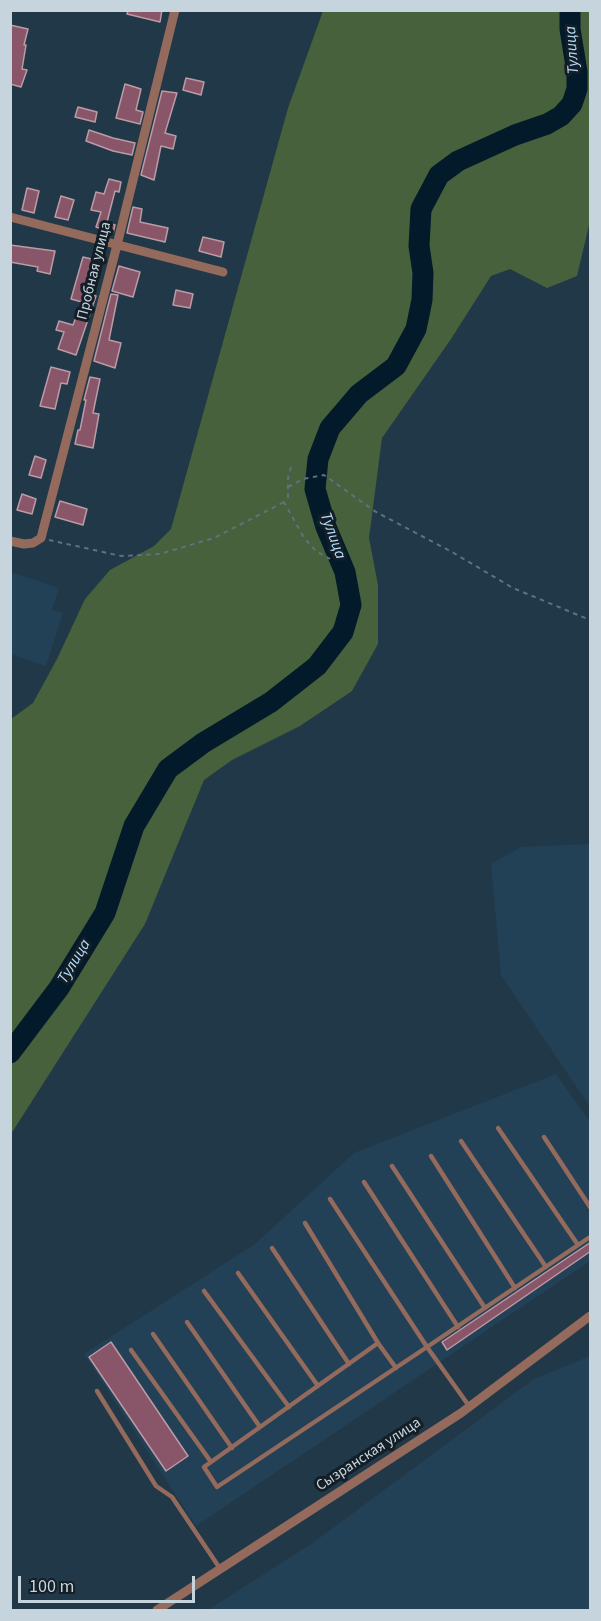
<!DOCTYPE html>
<meta charset="utf-8">
<style>
body{margin:0}
#map{position:relative;width:601px;height:1621px;overflow:hidden;background:#213848;font-family:"Source Sans 3",sans-serif}
canvas{display:block}
.frame{position:absolute;inset:0;border:12px solid #c6d4de;pointer-events:none}
.scale{position:absolute;left:18px;top:1576px;width:177px;height:27px;box-sizing:border-box;border:3px solid #c6d4de;border-top:0;padding-left:8px;font-size:18px;line-height:21px;white-space:nowrap;color:#c6d4de;-webkit-text-stroke:4px #141e26;paint-order:stroke}
</style>
<div id="map">
<canvas width="601" height="1621"></canvas>
<div class="frame"></div>
<div class="scale">100 m</div>
</div>
<script>
const ctx = document.querySelector('canvas').getContext('2d');
ctx.lineJoin = 'round';
function paint(path, color) { ctx.fillStyle = color; ctx.fill(path, 'evenodd'); }
const poly = rows => new Path2D(rows.map(r => 'M' + r).join(''));
function trace(path, color, width, dash) { ctx.strokeStyle = color; ctx.lineWidth = width; ctx.lineCap = dash ? 'butt' : 'round'; ctx.setLineDash(dash || []); ctx.stroke(path); }
function write(font, color, halo, rows, align = 'center') {
  ctx.font = font + ' "Source Sans 3",sans-serif'; ctx.lineWidth = 6; ctx.setLineDash([]); ctx.textBaseline = 'middle'; ctx.strokeStyle = halo; ctx.fillStyle = color; for (const [text, x, y, turn = 0] of rows) {
    ctx.save(); ctx.translate(x, y); ctx.rotate((+turn || 0) * Math.PI / 180); ctx.textAlign = isNaN(turn) ? turn : align; if (halo) ctx.strokeText(text, 0, 0); ctx.fillText(text, 0, 0); ctx.restore();
  }
}
paint(poly([
 [11,572,59,588,52,610,63,613,46,666,11,654],
 [590,844,590,1107,501,975,491,864,521,847],
 [556,1074,590,1122,590,1261,196,1526,84,1354,255,1244,354,1153],
 [590,1356,590,1610,208,1610,314,1542,534,1379]
]), '#234156');
paint(poly([
 [323,11,590,11,590,221,577,276,547,288,510,269,491,276,451,339,382,438,369,538,378,585,378,644,352,691,300,726,232,760,204,780,145,924,11,1134,11,719,33,703,57,659,85,599,110,570,154,546,171,529,288,108]
]), '#46613b');
trace(poly([
 [10,1053,59,988,105,913,134,826,168,769,203,743,271,702,317,666,343,632,351,605,345,572,326,527,315,489,318,459,330,428,359,394,396,366,416,329,422,300,423,273,419,246,421,209,439,175,458,161,515,135,547,124,561,116,572,104,577,89,577,72,570,29,570,10]
]), '#031a2a', 21);
const building = poly([
 [128,10,162,10,160,22,127,14,128,10],
 [10,25,28,29,24,45,26,45,22,69,27,70,21,87,10,84,10,25],
 [186,78,204,82,201,95,183,90,186,78],
 [125,84,141,89,136,110,143,112,140,124,116,118,125,84],
 [162,91,177,93,165,133,176,136,173,149,161,146,154,180,141,175,162,91],
 [78,107,97,112,95,122,75,117,78,107],
 [89,130,113,138,135,143,132,155,113,151,86,141,89,130],
 [109,179,121,182,119,192,115,191,107,222,115,225,113,233,96,227,101,212,91,210,96,192,104,194,109,179],
 [27,188,39,191,34,213,22,210,27,188],
 [61,196,74,200,68,220,55,217,61,196],
 [133,207,142,209,140,222,168,228,165,242,127,233,133,207],
 [203,237,224,242,221,257,199,251,203,237],
 [10,245,55,251,50,274,37,271,38,267,10,262,10,245],
 [83,257,96,260,87,293,96,296,76,355,58,349,64,332,56,330,59,321,73,325,82,302,71,299,83,257],
 [119,266,140,272,133,297,112,291,119,266],
 [176,290,193,294,190,308,173,305,176,290],
 [111,294,118,295,109,340,121,343,115,368,94,361,111,294],
 [51,367,70,372,67,384,61,383,55,409,40,406,51,367],
 [90,377,100,379,93,413,99,414,93,448,75,444,78,430,80,430,86,400,84,400,90,377],
 [35,456,46,460,41,478,29,475,35,456],
 [22,494,36,499,32,514,17,510,22,494],
 [60,501,87,509,83,525,55,517,60,501],
 [591,1242,591,1251,447,1350,442,1342,591,1242],
 [111,1342,188,1456,166,1471,89,1357,111,1342]
]);
paint(building, '#885668');
trace(building, '#bb9ba5', 1.5);
trace(poly([
 [291,467,288,478,288,497,284,502,304,538,316,551,330,559],
 [288,487,303,479,324,475,376,512,452,552,513,588,590,620],
 [49,540,121,556,160,554,214,538,284,502]
]), '#5e727f', 2, [4.5, 4.5]);
trace(poly([
 [498,1128,578,1245],
 [544,1137,590,1207],
 [461,1141,546,1267],
 [431,1156,515,1288],
 [392,1166,485,1308],
 [364,1182,458,1327],
 [330,1199,427,1347,590,1237],
 [305,1223,378,1343],
 [272,1248,349,1364],
 [238,1273,318,1386],
 [204,1291,289,1407],
 [187,1322,260,1427],
 [153,1334,232,1448],
 [131,1350,211,1462],
 [396,1368,378,1343,204,1467,217,1487,427,1347,469,1406],
 [97,1391,156,1486,172,1497,221,1570]
]), '#946a5c', 4.5);
trace(poly([
 [10,217,223,272],
 [10,541,24,544,33,543,41,538,117,245,175,10],
 [157,1610,461,1413,590,1316]
]), '#946a5c', 9);
write('15px', '#c6d4de', '#141e26', [
 ["Пробная улица",95,271,-76],
 ["Сызранская улица",369,1455,-33]
]);
write('italic 16px', '#b5ddfc', '#141e26', [
 ["Тулица",573,50,-94],
 ["Тулица",332,536,70],
 ["Тулица",75,962,-59]
]);
</script>
